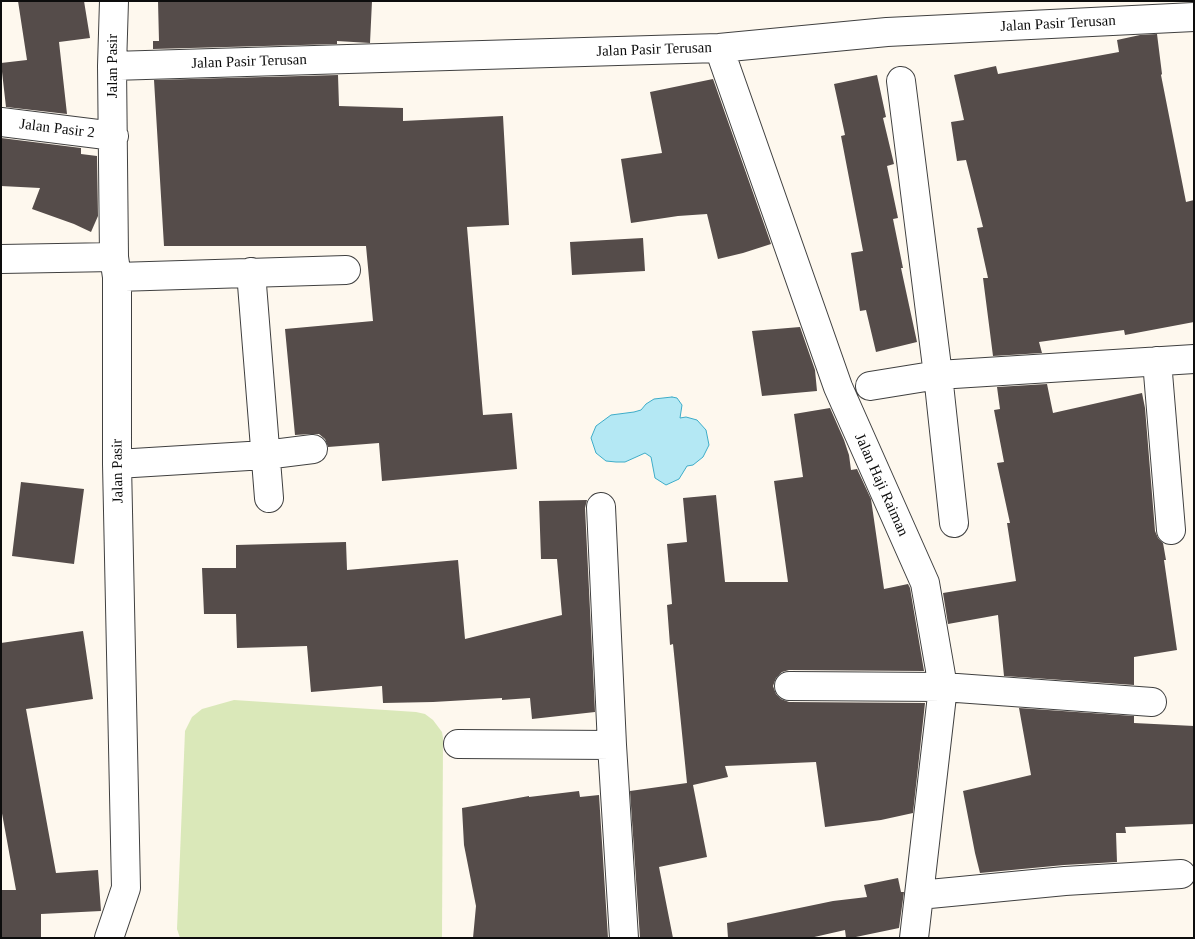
<!DOCTYPE html>
<style>
body{margin:0}
#map{position:relative;width:1195px;height:939px;overflow:hidden;background:#fef8ee;font-family:"Times New Roman",serif}
canvas{display:block}
.frame{position:absolute;inset:0;border:2px solid #0d0d0d;pointer-events:none}
</style>
<div id="map">
<canvas width="1195" height="939"></canvas>
<div class="frame"></div>
</div>
<script>
const ctx = document.querySelector('canvas').getContext('2d');
ctx.lineJoin = 'round';
function paint(path, color) { ctx.fillStyle = color; ctx.fill(path, 'evenodd'); }
const poly = rows => new Path2D(rows.map(r => 'M' + r).join(''));
function trace(path, color, width, dash) { ctx.strokeStyle = color; ctx.lineWidth = width; ctx.lineCap = dash ? 'butt' : 'round'; ctx.setLineDash(dash || []); ctx.stroke(path); }
function write(font, color, halo, rows, align = 'center') {
  ctx.font = font + ' "Times New Roman",serif'; ctx.lineWidth = 5; ctx.setLineDash([]); ctx.textBaseline = 'middle'; ctx.strokeStyle = halo; ctx.fillStyle = color; for (const [text, x, y, turn = 0] of rows) {
    ctx.save(); ctx.translate(x, y); ctx.rotate((+turn || 0) * Math.PI / 180); ctx.textAlign = isNaN(turn) ? turn : align; if (halo) ctx.strokeText(text, 0, 0); ctx.fillText(text, 0, 0); ctx.restore();
  }
}
paint(poly([
 [234,700,416,712,425,714,433,720,442,732,443,738,442,938,180,938,177,929,185,731,192,717,202,709]
]), '#dae8b9');
const water = poly([
 [672,397,677,398,682,405,680,418,686,417,697,420,706,430,709,445,703,457,693,465,687,466,679,479,666,485,655,478,651,457,645,453,625,462,616,462,606,461,596,453,591,438,596,426,611,415,634,412,641,410,646,404,654,399,672,397]
]);
paint(water, '#b4e8f4');
trace(water, '#3eacc8', 1);
paint(poly([
 [18,1,84,1,90,38,59,42,67,114,6,107,1,63,27,60],
 [158,1,372,1,370,43,337,41,337,44,153,49,153,41,159,41],
 [1157,34,1162,74,1161,75,1186,202,1194,200,1194,322,1125,335,1124,330,1039,342,1042,353,993,356,983,278,988,278,977,228,983,227,966,160,957,161,951,122,964,120,954,75,996,66,998,74,1119,52,1117,40,1140,35],
 [338,75,339,106,403,108,403,121,503,116,509,225,467,227,483,415,512,413,517,469,382,481,379,443,328,447,325,439,319,434,311,434,295,435,285,329,373,321,366,246,164,246,154,80],
 [877,75,886,117,883,118,894,164,887,166,898,218,893,219,903,268,901,268,917,342,876,352,866,310,860,311,851,253,863,251,841,136,845,135,834,84],
 [713,79,771,244,743,253,718,259,707,214,678,216,631,223,621,159,662,153,650,92],
 [1,138,81,148,81,154,97,156,98,216,91,232,74,224,32,209,40,188,1,186],
 [643,238,645,271,572,275,570,242],
 [800,327,815,370,817,391,762,396,752,331],
 [1047,384,1053,413,1142,393,1145,408,1155,531,1158,538,1163,543,1166,560,1164,560,1177,650,1134,657,1134,685,1004,676,998,615,948,624,943,593,1016,581,1007,523,1010,523,997,463,1004,462,994,410,1000,409,997,387],
 [830,408,844,440,849,455,851,470,857,469,871,499,884,589,908,584,910,588,924,671,789,670,782,672,776,678,773,686,776,694,781,699,789,702,925,703,913,813,881,820,825,827,816,762,725,766,728,777,693,785,707,857,659,867,673,938,640,938,630,791,687,783,673,644,670,645,667,605,672,604,667,544,687,542,683,498,716,495,725,582,788,582,774,481,803,477,794,414],
 [21,482,84,489,74,564,12,556],
 [587,500,585,508,595,712,532,719,530,698,502,700,502,698,433,702,383,703,382,686,311,692,307,646,237,648,236,614,204,614,202,568,236,568,236,545,346,542,347,570,458,560,465,639,562,615,557,559,541,559,539,501],
 [83,631,93,699,26,709,56,873,98,870,101,911,41,914,41,938,1,938,1,890,16,890,1,808,1,643],
 [1019,708,1134,716,1134,723,1194,726,1194,824,1125,827,1126,833,1116,833,1117,862,1064,865,980,873,975,853,963,791,1031,775],
 [579,791,580,797,599,795,608,938,473,938,476,906,464,845,462,808,529,796,529,797],
 [898,878,901,892,904,892,899,928,851,938,846,938,845,930,810,938,728,938,727,923,833,901,867,897,864,885]
]), '#554c4a');
const minor = poly([
 [719,48,838,387,925,583,943,687,914,938],
 [112,66,719,48,887,32,1194,17],
 [901,81,938,375,1194,359],
 [1,122,114,136],
 [1,259,114,257],
 [251,272,269,498],
 [117,277,346,270],
 [1157,361,1171,530],
 [870,386,938,375,954,523],
 [117,464,265,455,313,449],
 [601,507,612,745,624,938],
 [789,686,943,687,1152,702],
 [458,744,612,745],
 [919,895,1065,881,1181,874],
 [109,938,126,888,117,464,117,277,114,257,112,66,114,1]
]);
trace(minor, '#404040', 30);
trace(minor, '#fff', 28);
write('15px', '#0d0d0d', '#fff', [
 ["Jalan Pasir Terusan",1058,24,-3],
 ["Jalan Pasir Terusan",654,50,-2],
 ["Jalan Pasir Terusan",249,62,-2],
 ["Jalan Pasir",113,66,-90],
 ["Jalan Pasir 2",57,129,7],
 ["Jalan Pasir",118,471,-91],
 ["Jalan Haji Raiman",881,485,66]
]);
</script>
